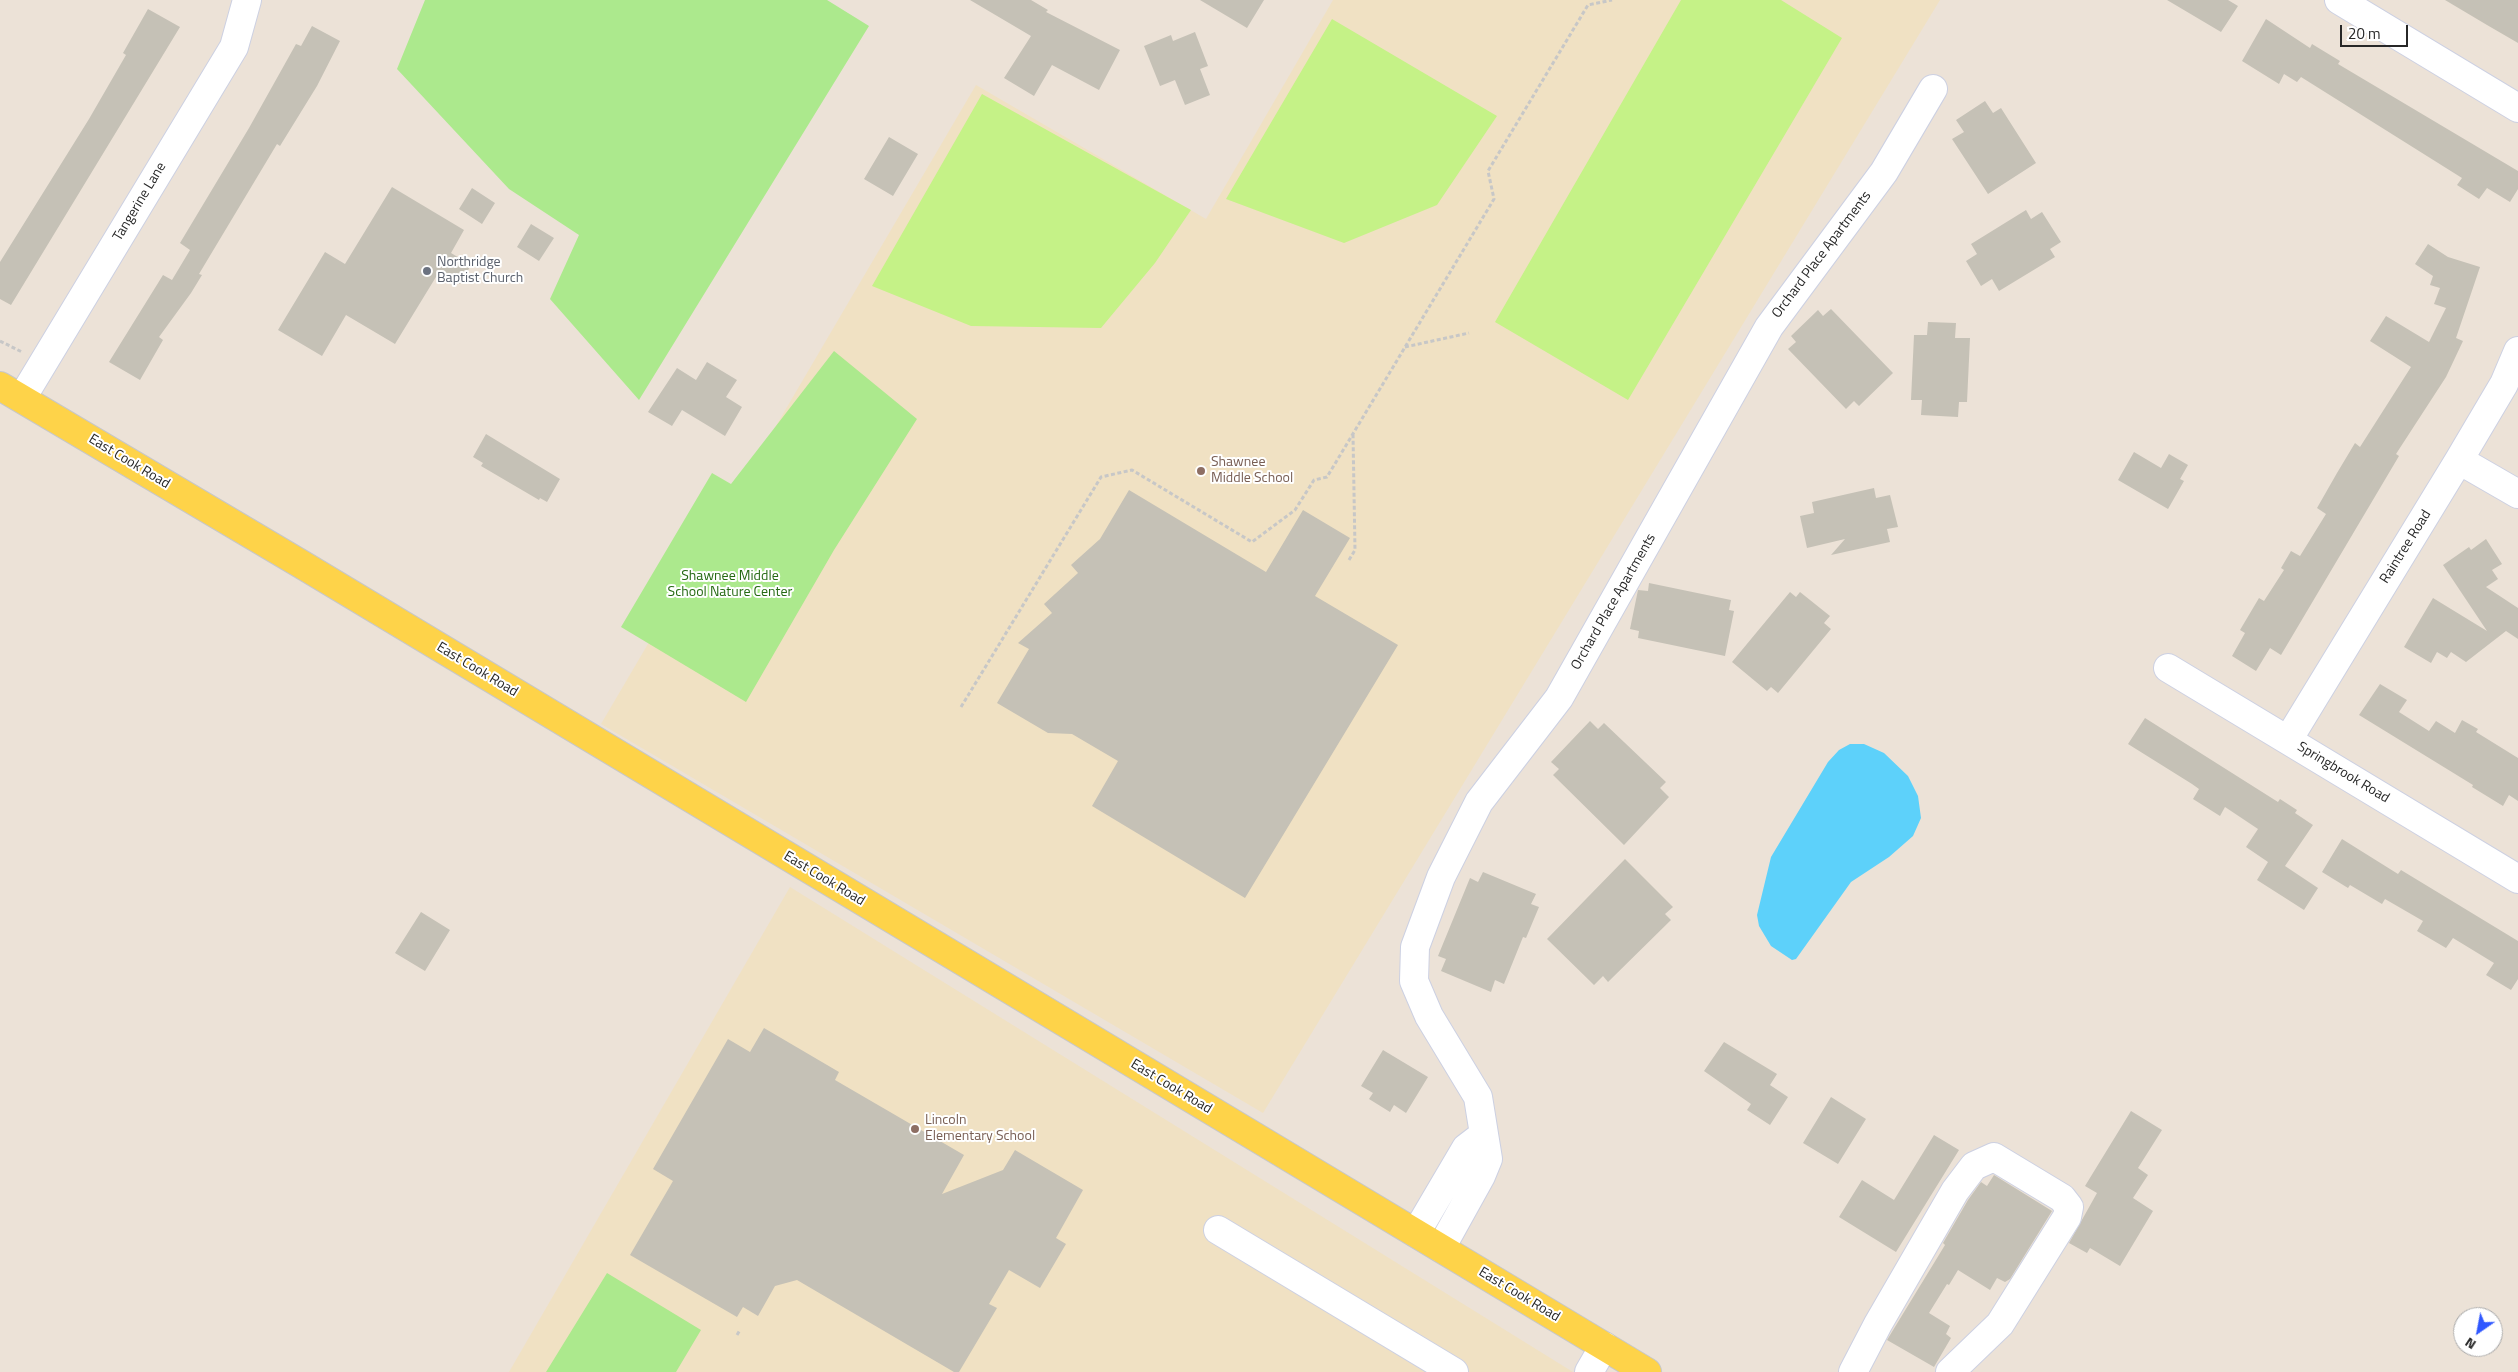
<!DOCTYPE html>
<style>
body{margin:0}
#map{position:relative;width:2518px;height:1372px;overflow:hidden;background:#ece2d7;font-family:"Titillium Web",sans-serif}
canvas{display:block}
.north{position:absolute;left:2453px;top:1307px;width:50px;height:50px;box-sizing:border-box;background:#fff;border:1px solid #a9a9a9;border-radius:50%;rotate:213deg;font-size:14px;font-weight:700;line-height:20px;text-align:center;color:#272727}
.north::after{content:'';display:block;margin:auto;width:18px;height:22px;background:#3058ff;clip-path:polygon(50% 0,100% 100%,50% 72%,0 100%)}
.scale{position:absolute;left:2340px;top:25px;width:68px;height:22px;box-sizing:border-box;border:2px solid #272727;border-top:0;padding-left:6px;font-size:15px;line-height:18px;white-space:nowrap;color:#272727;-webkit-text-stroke:4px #fff;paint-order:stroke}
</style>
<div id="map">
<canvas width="2518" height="1372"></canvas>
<div class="north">N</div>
<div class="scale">20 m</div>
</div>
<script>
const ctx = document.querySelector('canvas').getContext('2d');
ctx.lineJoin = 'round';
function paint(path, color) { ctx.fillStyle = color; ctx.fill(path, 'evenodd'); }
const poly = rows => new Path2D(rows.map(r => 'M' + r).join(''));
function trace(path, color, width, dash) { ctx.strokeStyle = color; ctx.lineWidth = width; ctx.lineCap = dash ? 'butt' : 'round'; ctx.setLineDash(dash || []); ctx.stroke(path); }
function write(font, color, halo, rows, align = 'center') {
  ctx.font = font + ' "Titillium Web",sans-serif'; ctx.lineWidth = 4; ctx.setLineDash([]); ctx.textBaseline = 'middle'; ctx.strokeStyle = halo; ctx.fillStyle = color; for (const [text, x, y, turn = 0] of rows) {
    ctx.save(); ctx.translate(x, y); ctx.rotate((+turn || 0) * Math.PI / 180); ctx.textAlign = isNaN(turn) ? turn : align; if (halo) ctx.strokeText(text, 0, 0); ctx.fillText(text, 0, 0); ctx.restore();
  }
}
paint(poly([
 [1333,0,1940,0,1263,1113,601,724,976,85,1206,219],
 [790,887,1573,1372,509,1372]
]), '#f0e1c3');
paint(poly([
 [425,0,827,0,869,26,639,400,550,299,579,235,509,189,397,69],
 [834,351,917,419,834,550,746,702,621,627,712,473,731,484],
 [607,1273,701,1330,676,1372,546,1372]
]), '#ace98d');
paint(poly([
 [1681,0,1781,0,1842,38,1628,400,1495,322],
 [1332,19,1497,116,1437,205,1344,243,1226,199],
 [982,94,1191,210,1155,263,1101,328,971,326,872,286]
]), '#c5f287');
paint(poly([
 [1850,744,1864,744,1884,753,1908,776,1918,796,1921,818,1913,836,1889,857,1851,882,1796,959,1792,960,1771,946,1759,926,1757,915,1771,857,1828,762,1839,750]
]), '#5dd1fa');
paint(poly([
 [970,0,1031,0,1048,10,1046,12,1120,50,1099,90,1052,65,1034,96,1004,78,1031,36],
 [1200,0,1264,0,1247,28],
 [2167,0,2228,0,2238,6,2221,32],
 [2445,0,2518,0,2518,43,2487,25],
 [148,9,180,27,11,305,0,299,0,262,89,119,126,55,123,53],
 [2266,19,2310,48,2312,44,2340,61,2338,64,2518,171,2518,189,2510,202,2487,188,2479,199,2457,185,2462,178,2301,77,2297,82,2284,74,2279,84,2242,61],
 [312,26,340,41,317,86,280,146,277,144,199,274,202,275,191,293,159,337,163,340,140,380,109,362,163,275,172,280,190,250,180,243,249,128,296,44,301,46],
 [1195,32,1208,66,1200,69,1210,95,1185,105,1175,80,1160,86,1144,46,1171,35,1173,41],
 [1985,101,1993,113,2001,108,2036,163,1988,194,1952,139,1964,132,1956,120],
 [889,137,918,154,893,196,864,179],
 [392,187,464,230,451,253,471,265,460,284,439,272,395,344,346,315,322,356,278,330,325,252,345,264],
 [472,188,495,203,482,224,459,209],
 [2026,210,2031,219,2042,212,2061,242,2050,249,2055,257,1999,291,1992,279,1981,286,1966,261,1977,254,1971,244],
 [531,224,554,238,539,261,517,247],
 [2428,244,2448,257,2480,267,2456,338,2463,341,2446,377,2396,454,2399,456,2281,655,2270,648,2256,671,2232,656,2245,633,2240,630,2259,598,2264,601,2284,570,2281,568,2291,551,2300,556,2326,514,2317,508,2337,473,2355,443,2360,447,2411,367,2370,341,2386,316,2429,342,2446,308,2434,304,2440,288,2430,285,2433,276,2415,264],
 [1831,309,1893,373,1859,406,1854,401,1846,409,1788,349,1796,342,1791,336,1818,310,1823,316],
 [1928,322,1956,323,1955,338,1970,338,1967,402,1959,402,1958,417,1921,415,1922,400,1911,400,1914,335,1927,335],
 [707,362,737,380,726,397,742,407,725,436,682,410,672,426,648,412,677,368,696,380],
 [486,434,560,479,547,502,540,498,539,500,481,466,483,463,473,457],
 [2134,452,2161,468,2169,454,2188,465,2180,479,2184,481,2168,509,2118,480],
 [1874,488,1876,498,1890,495,1898,527,1887,529,1890,542,1831,555,1845,539,1807,548,1800,516,1814,513,1812,502],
 [1129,490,1266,572,1303,510,1350,538,1315,596,1398,645,1245,898,1092,806,1118,761,1072,734,1048,733,997,703,1029,649,1018,643,1052,613,1044,604,1078,573,1071,565,1100,539],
 [2486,539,2502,564,2492,570,2498,579,2486,587,2518,608,2518,639,2506,631,2466,662,2451,652,2447,658,2437,652,2431,663,2404,647,2433,598,2487,631,2443,565,2469,547,2471,550],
 [1649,583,1731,600,1729,610,1734,611,1725,656,1638,638,1639,631,1630,629,1638,590,1648,591],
 [1790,592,1796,597,1800,592,1830,616,1824,623,1831,629,1778,693,1771,687,1767,691,1732,662],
 [2380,684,2407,700,2399,712,2429,731,2436,721,2455,733,2462,720,2478,729,2476,732,2518,758,2518,801,2509,795,2503,806,2472,787,2473,785,2359,715],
 [2145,718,2278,802,2280,799,2297,810,2295,813,2313,825,2285,866,2318,888,2304,910,2257,880,2268,862,2246,847,2258,829,2225,807,2220,816,2193,799,2199,789,2192,784,2128,744],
 [1590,721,1598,729,1604,723,1666,782,1660,788,1669,797,1624,845,1553,775,1559,769,1551,762],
 [2342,839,2398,874,2401,870,2518,941,2518,979,2511,990,2486,975,2494,963,2453,938,2446,948,2417,931,2423,921,2385,899,2382,904,2350,885,2348,888,2322,872],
 [1625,859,1673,907,1665,914,1671,920,1608,982,1603,976,1594,985,1547,939],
 [1483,872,1536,894,1531,904,1539,907,1526,938,1523,937,1504,984,1495,980,1491,992,1441,971,1446,959,1438,956,1470,878,1478,882],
 [421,912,450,930,425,971,395,953],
 [764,1028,839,1072,835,1080,964,1155,942,1194,1003,1170,1015,1150,1083,1190,1056,1238,1066,1244,1040,1288,1009,1270,989,1304,997,1308,959,1372,954,1372,797,1280,775,1286,758,1316,743,1307,737,1317,630,1255,673,1181,653,1169,728,1039,750,1052],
 [1724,1042,1777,1074,1770,1085,1788,1097,1770,1125,1747,1110,1751,1104,1704,1071],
 [1383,1050,1428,1077,1406,1113,1394,1105,1390,1112,1369,1099,1373,1093,1361,1086],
 [1831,1097,1866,1119,1838,1164,1803,1143],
 [2131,1111,2162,1130,2138,1168,2148,1175,2133,1198,2153,1211,2120,1266,2090,1248,2087,1253,2069,1243,2097,1193,2085,1186],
 [1934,1135,1959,1150,1896,1252,1839,1217,1862,1180,1894,1200],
 [1994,1175,2052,1211,2010,1279,2005,1282,1997,1278,1990,1290,1958,1270,1949,1285,1947,1284,1929,1313,1950,1326,1946,1334,1951,1338,1934,1367,1887,1340,1945,1245,1943,1243,1968,1200,1981,1182,1987,1186]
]), '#c5c1b6');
const minor = poly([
 [2339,0,2518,108],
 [22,398,234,47,247,0],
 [2459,460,2518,494],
 [2168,668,2518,879],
 [2288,740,2459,460,2504,384,2518,351],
 [1218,1230,1454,1372],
 [1416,1233,1466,1148,1483,1135],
 [1441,1248,1481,1176,1488,1159,1478,1097,1429,1016,1414,981,1415,947,1441,877,1479,802,1559,698,1769,327,1884,172,1933,89],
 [1589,1372,1604,1346],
 [1853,1372,1878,1324,1955,1191,1974,1166,1994,1157,2062,1198,2069,1207,2067,1217,2000,1324,1950,1372]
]);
const major = poly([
 [0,386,301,564,1647,1372]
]);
trace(minor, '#ccd0e2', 30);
trace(major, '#c7c7c7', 30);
trace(poly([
 [0,341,22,352],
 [1405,347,1469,333],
 [1349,560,1355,550,1353,434],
 [961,707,1101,477,1132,470,1252,542,1295,510,1314,480,1327,477,1494,199,1488,171,1588,5,1612,0],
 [737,1335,740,1330]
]), '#c7c7c7', 3, [4, 2.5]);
trace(minor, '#fff', 28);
trace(major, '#fed349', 28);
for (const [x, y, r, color] of [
 [427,271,5,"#6b7280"],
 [1201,471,5,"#8d6e63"],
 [915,1129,5,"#8d6e63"]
]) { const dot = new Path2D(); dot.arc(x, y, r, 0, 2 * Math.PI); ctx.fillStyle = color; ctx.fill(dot); trace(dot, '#fff', 2); }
write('14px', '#272727', '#fff', [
 ["Tangerine Lane",140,202,-59],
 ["Orchard Place Apartments",1822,255,-53],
 ["East Cook Road",129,462,31],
 ["Raintree Road",2406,547,-58],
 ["Orchard Place Apartments",1614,602,-60],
 ["East Cook Road",477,670,31],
 ["Springbrook Road",2343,773,31],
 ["East Cook Road",824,879,31],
 ["East Cook Road",1171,1087,31],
 ["East Cook Road",1519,1295,31]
]);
write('14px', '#5b616d', '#fff', [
 ["Northridge",437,263],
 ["Baptist Church",437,279]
], 'left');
write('14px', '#785e54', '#fff', [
 ["Shawnee",1211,463],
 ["Middle School",1211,479],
 ["Lincoln",925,1121],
 ["Elementary School",925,1137]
], 'left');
write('14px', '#256912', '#fff', [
 ["Shawnee Middle",730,577],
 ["School Nature Center",730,593]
]);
</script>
